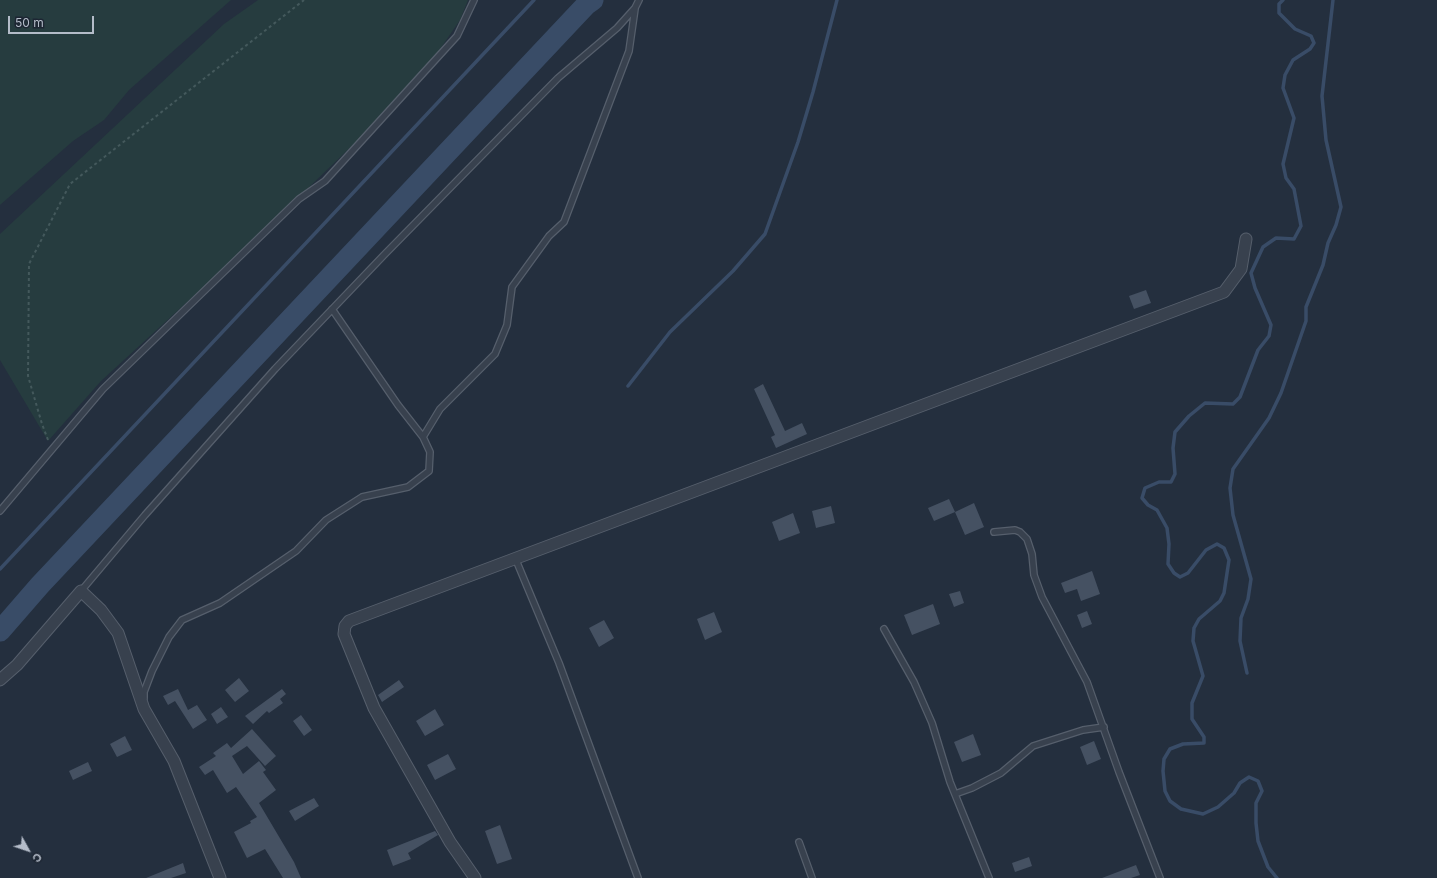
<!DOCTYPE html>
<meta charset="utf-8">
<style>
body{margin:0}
#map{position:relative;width:1437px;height:878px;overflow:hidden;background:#242f3e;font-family:Inter,sans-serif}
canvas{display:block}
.north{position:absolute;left:8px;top:830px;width:40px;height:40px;-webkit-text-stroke:3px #1d2633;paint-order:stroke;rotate:130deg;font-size:11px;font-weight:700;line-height:16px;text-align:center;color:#b4bcc9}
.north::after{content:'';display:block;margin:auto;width:14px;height:18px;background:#b4bcc9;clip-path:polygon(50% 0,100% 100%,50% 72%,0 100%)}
.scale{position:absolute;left:8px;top:16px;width:86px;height:18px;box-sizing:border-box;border:2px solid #b4bcc9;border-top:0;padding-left:5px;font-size:12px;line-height:14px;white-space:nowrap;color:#b4bcc9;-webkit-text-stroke:3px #1d2633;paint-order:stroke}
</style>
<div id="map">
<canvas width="1437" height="878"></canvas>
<div class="north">С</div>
<div class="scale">50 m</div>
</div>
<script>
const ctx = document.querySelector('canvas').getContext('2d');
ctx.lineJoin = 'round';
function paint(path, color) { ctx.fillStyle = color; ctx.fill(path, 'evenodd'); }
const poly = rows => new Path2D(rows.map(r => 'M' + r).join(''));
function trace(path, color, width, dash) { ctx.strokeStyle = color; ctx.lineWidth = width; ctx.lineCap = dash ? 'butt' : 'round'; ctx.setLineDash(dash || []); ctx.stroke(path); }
paint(poly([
 [0,0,231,0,129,90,104,120,73,141,0,205],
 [258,0,468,0,460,20,416,84,246,248,101,381,48,441,0,360,0,234,224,24]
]), '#263c3f');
trace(poly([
 [628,386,670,332,733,271,765,234,798,142,813,92,837,0],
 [0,569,534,0],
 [1247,673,1240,641,1241,618,1248,599,1251,579,1233,515,1230,488,1233,469,1269,418,1281,393,1306,321,1306,307,1323,265,1328,243,1336,225,1341,207,1326,140,1322,96,1333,0],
 [1277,878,1268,867,1258,841,1256,823,1256,803,1262,791,1258,781,1249,777,1240,783,1234,793,1218,807,1203,814,1181,809,1170,801,1165,791,1163,771,1164,759,1170,749,1183,744,1204,743,1204,737,1192,719,1192,703,1203,676,1193,641,1194,628,1199,619,1220,601,1224,593,1229,560,1224,548,1217,544,1206,550,1188,573,1180,577,1174,573,1168,564,1169,544,1167,528,1157,510,1148,505,1142,498,1145,488,1159,482,1171,482,1175,474,1173,448,1175,432,1189,416,1205,403,1233,404,1240,397,1258,350,1269,336,1271,325,1255,288,1251,273,1263,247,1276,238,1294,239,1301,226,1294,189,1286,178,1283,164,1294,118,1283,88,1285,75,1293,60,1310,49,1314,43,1311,36,1295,29,1279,13,1279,4,1283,0]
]), '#394c67', 3.5);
trace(poly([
 [0,631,40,585,586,5,593,0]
]), '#394c67', 21);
paint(poly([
 [1146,290,1151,303,1134,309,1129,296],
 [763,384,785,431,802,423,807,434,776,448,771,437,775,435,754,389],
 [949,499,955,512,934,521,928,508],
 [974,503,984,527,965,535,955,512],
 [831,506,835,523,816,528,812,511],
 [793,513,800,533,779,541,772,522],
 [1092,571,1100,594,1081,601,1077,589,1065,593,1061,583],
 [960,591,964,603,954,607,949,594],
 [933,604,940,624,912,635,904,615],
 [1087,611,1092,624,1082,628,1077,615],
 [714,612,722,632,705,640,697,619],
 [604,620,614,638,599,647,589,628],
 [239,678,249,691,235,702,225,690],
 [399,680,404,687,382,702,378,695],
 [178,689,188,710,197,705,207,720,193,729,175,701,168,705,163,696],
 [282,689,286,694,280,699,283,703,269,713,267,711,253,724,245,716],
 [221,707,228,717,217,724,211,714],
 [435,709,444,725,425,736,416,721],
 [301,715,312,730,304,736,293,721],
 [252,729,276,756,265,766,247,746,232,756,243,774,259,761,266,770,263,772,276,790,259,803,294,862,301,878,283,878,265,849,247,858,234,832,251,823,250,821,257,817,236,787,227,793,213,770,205,775,199,767,216,756,213,753,227,743,231,748],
 [973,734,981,755,962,762,954,742],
 [125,736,132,750,117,757,110,744],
 [1094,741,1101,759,1087,765,1080,747],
 [448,754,456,769,435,780,427,765],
 [88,762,92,771,73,780,69,771],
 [314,798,319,806,295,821,289,811],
 [500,825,512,859,497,864,485,831],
 [435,831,438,835,408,853,411,859,393,866,387,850],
 [1029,857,1032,866,1015,872,1012,863],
 [183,863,186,873,171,878,146,878],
 [1136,865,1140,875,1131,878,1102,878]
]), '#455162');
const service = poly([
 [423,437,440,409,495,354,507,325,512,287,549,236,564,222,629,51,635,9],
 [0,511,103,389,299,199,325,181,457,36,474,0],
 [994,532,1015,530,1020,532,1027,539,1032,554,1034,575,1042,597,1087,682,1119,772,1160,878],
 [516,560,559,663,638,878],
 [81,591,145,515,275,369,384,255,558,78,617,28,635,8,639,0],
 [884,629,914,682,932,723,950,782,989,878],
 [144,698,144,692,152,671,169,637,182,620,220,603,296,551,326,520,362,497,408,487,429,471,430,452,423,437,398,405,332,309],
 [955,794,972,788,1001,773,1033,746,1083,730,1104,727],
 [799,842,812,878]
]);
const minor = poly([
 [0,680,17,665,81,591,101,610,118,633,144,709,174,761,220,878],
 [475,878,450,842,374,708,344,634,345,626,349,621,1224,292,1241,269,1246,239]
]);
trace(service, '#565f6c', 8);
trace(minor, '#565f6c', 13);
trace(poly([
 [48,440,42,424,28,376,29,264,70,184,304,0]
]), '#44595c', 2, [3, 3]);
trace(service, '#38414e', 5.5);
trace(minor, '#38414e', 11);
</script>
